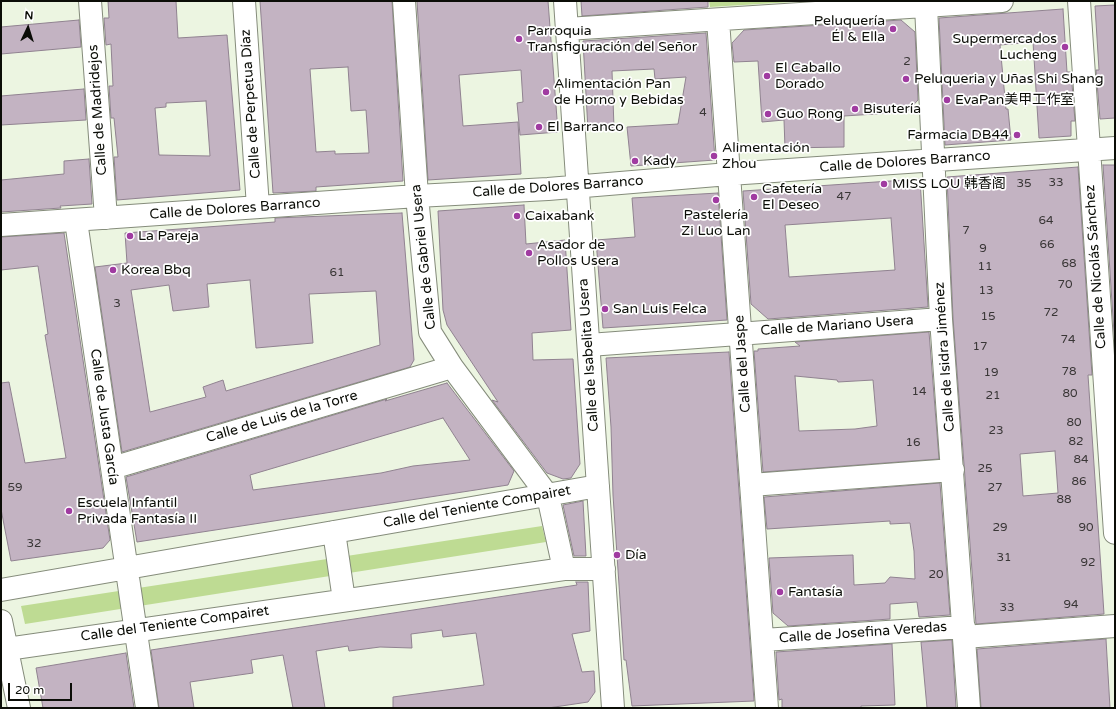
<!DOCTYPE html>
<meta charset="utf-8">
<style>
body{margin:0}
#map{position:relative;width:1116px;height:709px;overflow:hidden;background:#ecf5e1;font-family:"Varela Round",sans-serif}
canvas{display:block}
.frame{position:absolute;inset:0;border:2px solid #0b0d07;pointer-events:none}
.north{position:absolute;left:8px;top:8px;width:40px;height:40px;-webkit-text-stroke:3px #fff;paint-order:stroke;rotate:4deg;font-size:11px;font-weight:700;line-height:16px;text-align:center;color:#0b0d07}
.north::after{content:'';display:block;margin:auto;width:14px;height:18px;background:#0b0d07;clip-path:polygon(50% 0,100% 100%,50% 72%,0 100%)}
.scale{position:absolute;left:8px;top:683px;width:64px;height:18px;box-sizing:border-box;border:2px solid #0b0d07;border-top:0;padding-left:5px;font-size:12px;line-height:14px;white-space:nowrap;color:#0b0d07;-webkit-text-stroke:3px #fff;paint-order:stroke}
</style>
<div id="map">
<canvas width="1116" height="709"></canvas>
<div class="frame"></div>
<div class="north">N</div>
<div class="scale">20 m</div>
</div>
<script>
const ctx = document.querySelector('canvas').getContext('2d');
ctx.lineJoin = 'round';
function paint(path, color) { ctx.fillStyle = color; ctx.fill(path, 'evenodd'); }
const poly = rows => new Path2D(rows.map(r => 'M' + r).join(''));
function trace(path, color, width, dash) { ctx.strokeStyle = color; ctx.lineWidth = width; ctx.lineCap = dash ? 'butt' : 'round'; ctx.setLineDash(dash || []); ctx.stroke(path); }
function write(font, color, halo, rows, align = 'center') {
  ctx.font = font + ' "Varela Round","Noto Sans SC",sans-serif'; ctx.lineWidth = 3.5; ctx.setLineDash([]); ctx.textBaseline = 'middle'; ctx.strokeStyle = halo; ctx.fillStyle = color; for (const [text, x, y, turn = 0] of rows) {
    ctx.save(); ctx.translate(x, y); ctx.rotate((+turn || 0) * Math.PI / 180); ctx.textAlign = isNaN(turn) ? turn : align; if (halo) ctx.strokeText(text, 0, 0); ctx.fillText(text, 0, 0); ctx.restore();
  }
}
paint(poly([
 [709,1,808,1,710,7],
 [542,526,546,542,25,624,21,606]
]), '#bedb93');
const building = poly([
 [108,1,176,1,178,38,227,35,240,190,117,200,114,157,118,157,114,118,111,118,109,86,113,86,111,44,106,45,104,18,109,18,108,1],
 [206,101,210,156,159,155,155,108,166,107,166,103,206,101],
 [260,1,392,1,403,181,316,187,316,191,273,193,260,1],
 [348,67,351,111,366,110,369,153,335,154,335,151,316,152,310,69,348,67],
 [417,1,548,1,558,132,520,135,517,103,523,102,521,70,459,75,463,126,518,122,521,174,428,180,417,1],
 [581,1,708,1,708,7,582,16,581,1],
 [1115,5,1115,118,1100,119,1096,70,1099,70,1095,6,1115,5],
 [1063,9,1067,72,1071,72,1075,121,1071,121,1071,136,1039,138,1033,42,1000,45,1006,109,1008,109,1011,140,945,145,939,18,1063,9],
 [79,20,81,47,1,54,1,27,79,20],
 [901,20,915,32,918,100,907,112,844,116,844,147,785,148,784,120,762,122,758,61,734,62,732,43,744,30,901,20],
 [706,33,715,160,631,166,627,127,678,124,686,77,655,79,654,69,612,71,614,128,588,130,583,41,706,33],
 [84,89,86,120,1,125,1,96,84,89],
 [89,159,92,204,60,206,61,208,1,212,1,180,64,174,64,161,89,159],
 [1103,165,1115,165,1115,348,1103,165],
 [1078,167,1092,375,1088,375,1104,614,976,624,953,318,947,177,1078,167],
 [1055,451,1058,493,1023,496,1020,454,1055,451],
 [920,179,928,307,768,319,751,304,743,191,920,179],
 [891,218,895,270,789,277,785,225,891,218],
 [718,193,727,320,603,328,596,240,635,237,632,198,718,193],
 [524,205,526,244,565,240,571,330,532,333,533,360,573,359,580,464,571,478,563,479,547,473,492,400,498,402,447,325,443,310,438,211,524,205],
 [402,213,414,360,410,367,122,452,95,267,127,263,125,233,275,222,275,218,402,213],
 [250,280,256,348,313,343,309,294,376,291,380,345,226,391,223,380,203,387,206,397,150,412,131,290,169,285,173,311,209,307,207,284,250,280],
 [64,233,110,540,103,548,11,561,1,509,1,383,9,382,25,463,66,458,45,335,48,334,38,266,1,270,1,237,64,233],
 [929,332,939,459,763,472,754,351,758,351,758,349,800,346,795,342,929,332],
 [795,376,837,380,838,382,873,380,877,426,855,429,799,431,795,376],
 [729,352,754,701,632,706,626,660,624,660,613,495,611,427,606,358,729,352],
 [447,383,514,471,508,485,137,542,126,477,387,399,385,401,447,383],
 [443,418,470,460,413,466,381,473,253,490,250,475,443,418],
 [940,483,950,615,919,617,917,602,890,604,890,619,788,626,773,613,769,558,853,555,854,585,885,583,890,577,915,579,914,551,910,523,890,524,890,521,767,529,764,497,940,483],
 [583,501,586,556,574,556,563,505,583,501],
 [576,582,588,582,590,631,572,634,582,672,594,671,595,692,588,702,548,708,393,708,393,697,484,685,476,633,443,637,442,630,411,634,412,648,380,647,349,651,348,646,316,651,325,708,293,708,283,655,251,660,253,673,190,682,194,708,159,708,151,650,577,585,576,582],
 [1106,639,1110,708,981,708,977,649,1106,639],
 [952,640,956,708,927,708,921,642,952,640],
 [892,644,895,705,861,706,861,708,782,708,782,699,779,700,776,652,892,644],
 [126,653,134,708,43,708,36,668,126,653]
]);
paint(building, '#c3b3c2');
trace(building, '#908290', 1);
const minor = poly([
 [90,1,106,218],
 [244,1,258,207],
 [404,1,417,196,430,332,452,367,548,496,564,569],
 [565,1,613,708],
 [1079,1,1115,533],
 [926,6,941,319,969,708],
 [718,20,767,708],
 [567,29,1002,1],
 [76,221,147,708],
 [1,225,417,196,548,189,729,174,1115,148],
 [589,345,941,319],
 [112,468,452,367],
 [751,485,953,470],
 [334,532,344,600],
 [1,590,598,486],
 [1,621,19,708],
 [964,637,1115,626],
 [763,640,964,627],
 [7,649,564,569,604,569]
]);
trace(minor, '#858c7b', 24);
trace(minor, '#fff', 22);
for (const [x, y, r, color] of [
 [893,29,4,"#a03ba1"],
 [519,39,4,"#a03ba1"],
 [1065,47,4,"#a03ba1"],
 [767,76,4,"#a03ba1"],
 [906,79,4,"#a03ba1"],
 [546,92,4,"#a03ba1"],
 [947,100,4,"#a03ba1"],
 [855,109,4,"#a03ba1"],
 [768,114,4,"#a03ba1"],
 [539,127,4,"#a03ba1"],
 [1017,135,4,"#a03ba1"],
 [714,156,4,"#a03ba1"],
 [635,161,4,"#a03ba1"],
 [884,184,4,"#a03ba1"],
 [754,197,4,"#a03ba1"],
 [716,200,4,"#a03ba1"],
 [517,216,4,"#a03ba1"],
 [130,236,4,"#a03ba1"],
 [529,253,4,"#a03ba1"],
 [113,270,4,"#a03ba1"],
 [605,309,4,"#a03ba1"],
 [69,511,4,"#a03ba1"],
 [617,555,4,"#a03ba1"],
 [780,592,4,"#a03ba1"]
]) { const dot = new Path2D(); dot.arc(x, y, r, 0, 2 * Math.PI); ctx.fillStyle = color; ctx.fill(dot); trace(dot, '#fff', 1.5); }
write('12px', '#393636', null, [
 ["2",907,62],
 ["4",703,113],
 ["33",1056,183],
 ["35",1024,184],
 ["47",844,197],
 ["64",1046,221],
 ["7",966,231],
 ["66",1047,245],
 ["9",983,249],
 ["68",1069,264],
 ["11",985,267],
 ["61",337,273],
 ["70",1065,285],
 ["13",986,291],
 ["3",117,304],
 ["72",1051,313],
 ["15",988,317],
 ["74",1068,340],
 ["17",980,347],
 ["78",1069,372],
 ["19",991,373],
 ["14",919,392],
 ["80",1070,394],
 ["21",993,396],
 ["80",1074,423],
 ["23",996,431],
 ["82",1076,442],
 ["16",913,443],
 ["84",1081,460],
 ["25",985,469],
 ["86",1079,482],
 ["59",15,488],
 ["27",995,488],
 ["88",1064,500],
 ["29",1000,528],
 ["90",1086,528],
 ["32",34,544],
 ["31",1004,558],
 ["92",1088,563],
 ["20",936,575],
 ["94",1071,605],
 ["33",1007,608]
]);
write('14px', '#0b0d07', '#fff', [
 ["Peluquería",885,21,"right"],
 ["Él & Ella",885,37,"right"],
 ["Parroquia",527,31],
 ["Transfiguración del Señor",527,47],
 ["Supermercados",1057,39,"right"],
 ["Lucheng",1057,55,"right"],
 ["El Caballo",775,68],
 ["Dorado",775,84],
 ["Peluqueria y Uñas Shi Shang",914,79],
 ["Alimentación Pan",554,84],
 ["de Horno y Bebidas",554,100],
 ["EvaPan美甲工作室",955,100],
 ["Bisutería",863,109],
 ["Guo Rong",776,114],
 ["El Barranco",547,127],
 ["Farmacia DB44",1009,135,"right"],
 ["Alimentación",722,148],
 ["Zhou",722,164],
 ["Kady",643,161],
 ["MISS LOU 韩香阁",892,184],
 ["Cafetería",762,189],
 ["El Deseo",762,205],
 ["Pastelería",716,215,"center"],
 ["Zi Luo Lan",716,231,"center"],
 ["Caixabank",525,216],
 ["La Pareja",138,236],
 ["Asador de",537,245],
 ["Pollos Usera",537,261],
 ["Korea Bbq",121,270],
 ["San Luis Felca",613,309],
 ["Escuela Infantil",77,503],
 ["Privada Fantasía II",77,519],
 ["Día",625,555],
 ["Fantasía",788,592]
], 'left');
write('14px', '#0b0d07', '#fff', [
 ["Calle de Perpetua Díaz",251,104,-94],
 ["Calle de Madridejos",98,110,-94],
 ["Calle de Dolores Barranco",905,162,-4],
 ["Calle de Dolores Barranco",558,187,-4],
 ["Calle de Dolores Barranco",235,209,-4],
 ["Calle de Gabriel Usera",424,257,-96],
 ["Calle de Nicolás Sánchez",1096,267,-94],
 ["Calle de Mariano Usera",837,326,-4],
 ["Calle de Isabelita Usera",589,355,-94],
 ["Calle de Isidra Jiménez",945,357,-94],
 ["Calle del Jaspe",743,364,-94],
 ["Calle de Justa García",104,417,82],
 ["Calle de Luis de la Torre",282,417,-16],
 ["Calle del Teniente Compairet",477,507,-10],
 ["Calle del Teniente Compairet",175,624,-8],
 ["Calle de Josefina Veredas",863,633,-4]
]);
</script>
